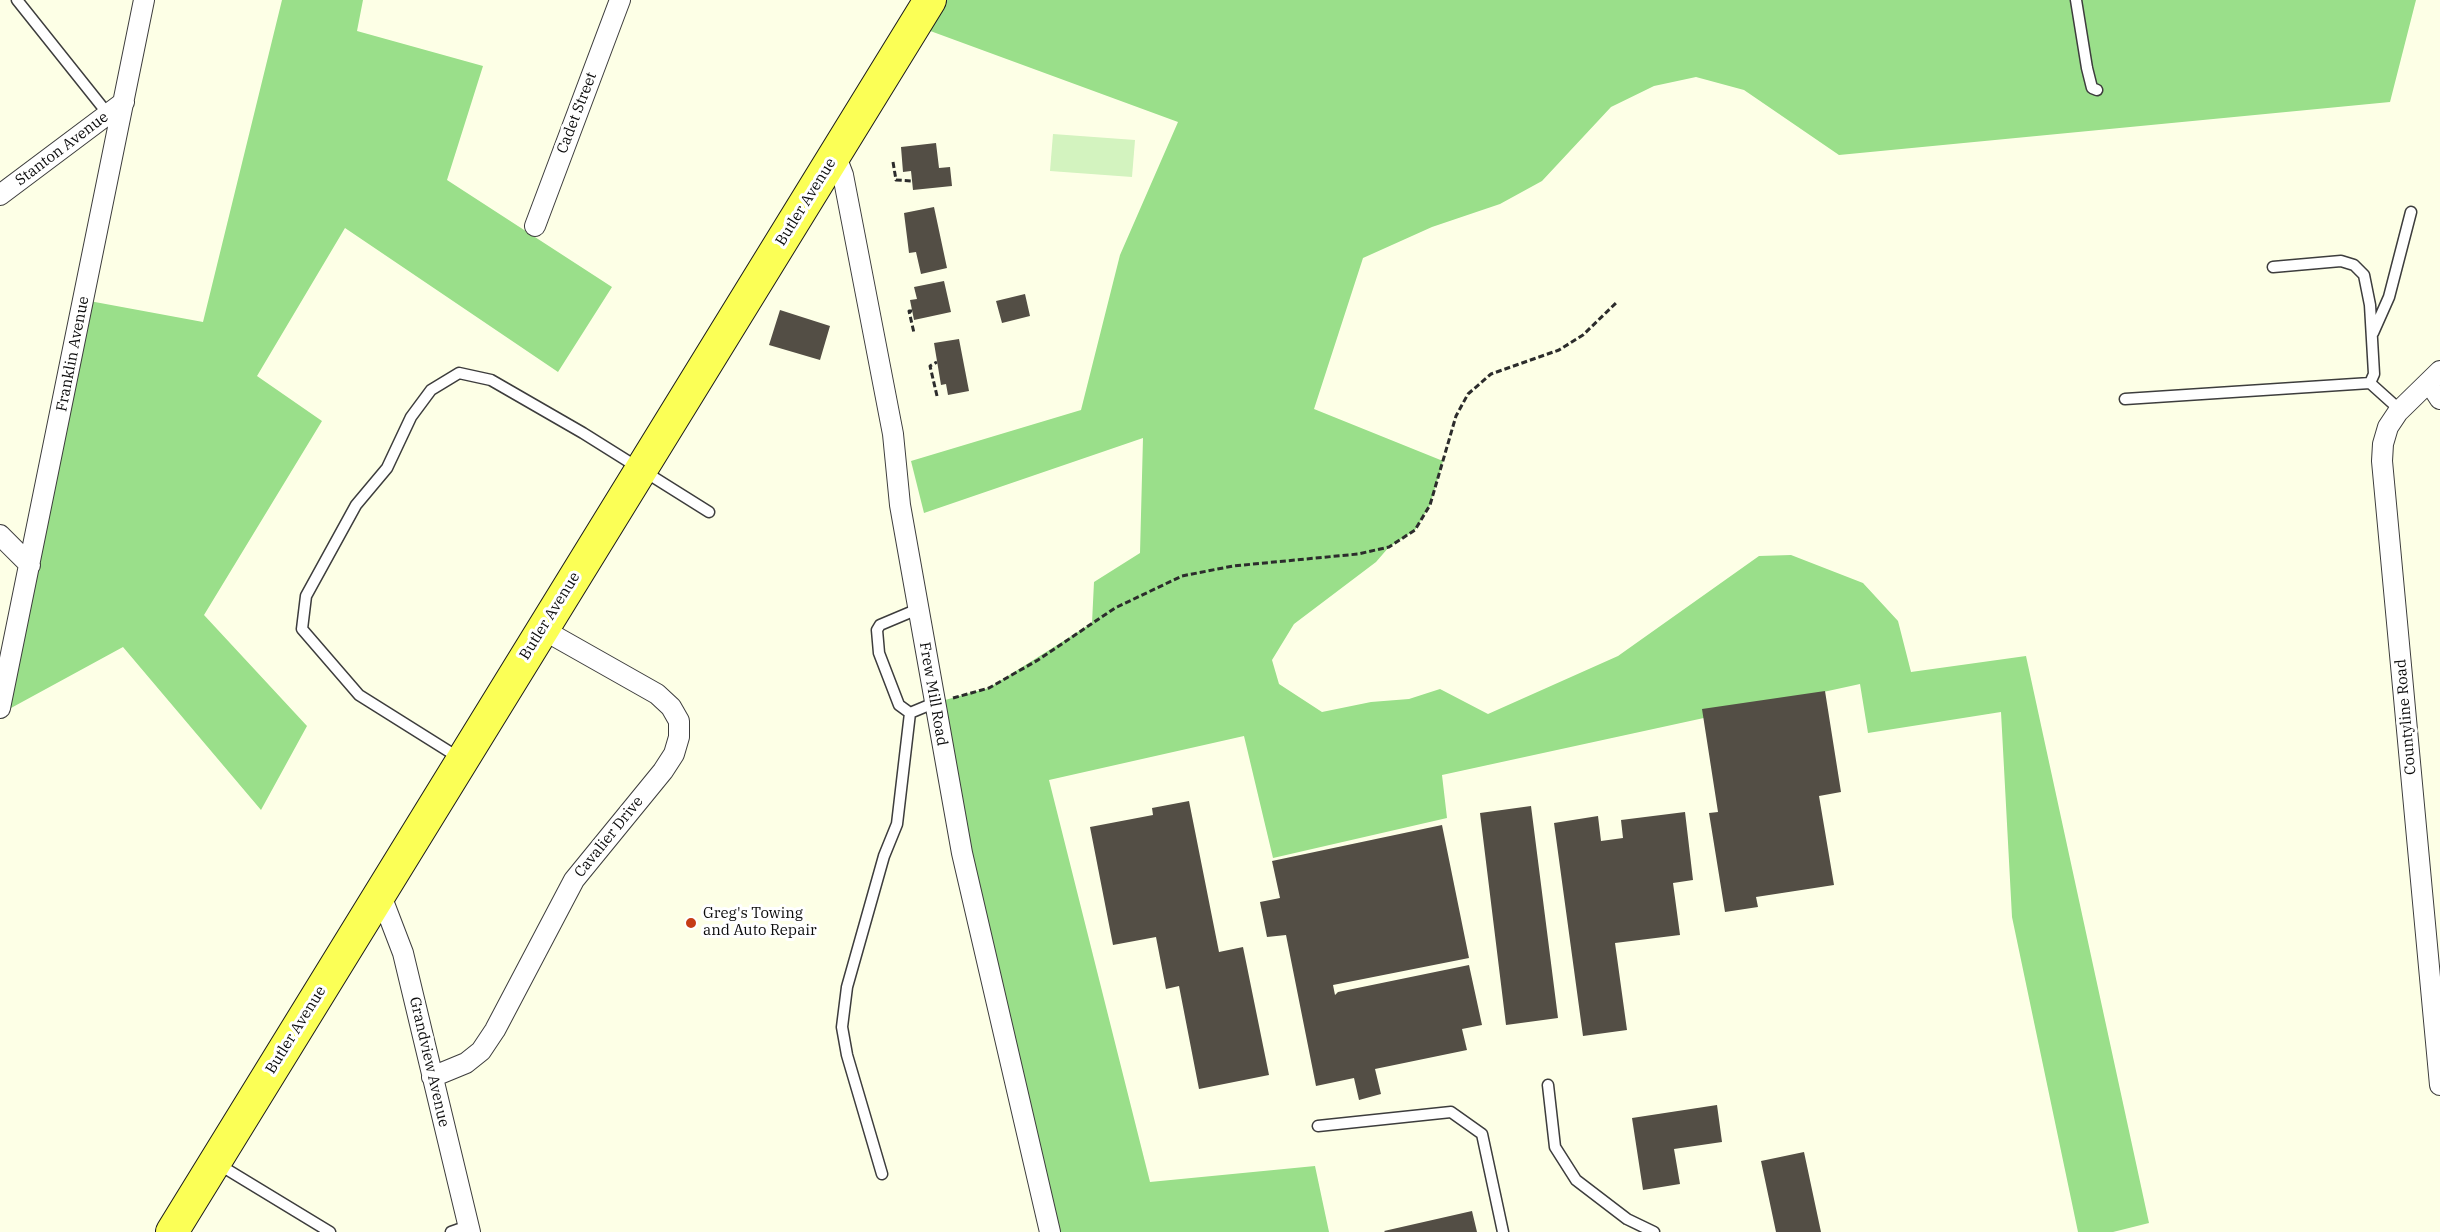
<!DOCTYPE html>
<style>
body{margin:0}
canvas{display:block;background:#fdffe6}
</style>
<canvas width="2440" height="1232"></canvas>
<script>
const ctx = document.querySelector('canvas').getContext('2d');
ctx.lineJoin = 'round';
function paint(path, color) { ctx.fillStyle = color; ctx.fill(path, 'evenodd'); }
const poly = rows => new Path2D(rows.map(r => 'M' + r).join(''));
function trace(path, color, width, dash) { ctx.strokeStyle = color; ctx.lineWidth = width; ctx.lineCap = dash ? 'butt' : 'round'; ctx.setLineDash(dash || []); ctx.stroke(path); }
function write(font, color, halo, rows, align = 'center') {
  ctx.font = font + ' "IBM Plex Serif",serif'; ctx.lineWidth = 6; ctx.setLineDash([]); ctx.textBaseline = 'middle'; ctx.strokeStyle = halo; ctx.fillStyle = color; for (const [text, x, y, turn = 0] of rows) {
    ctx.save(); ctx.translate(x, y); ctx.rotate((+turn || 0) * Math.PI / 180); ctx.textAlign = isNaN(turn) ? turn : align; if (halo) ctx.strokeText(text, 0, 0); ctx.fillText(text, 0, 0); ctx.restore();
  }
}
paint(poly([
 [282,0,363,0,357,31,483,66,447,180,612,287,558,372,345,228,257,376,322,421,204,615,307,726,261,810,123,647,0,714,84,300,203,322],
 [930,0,2416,0,2390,102,1839,155,1744,90,1696,77,1654,86,1611,107,1542,181,1500,204,1432,227,1363,258,1314,409,1443,461,1430,505,1415,530,1389,547,1376,562,1294,624,1272,660,1279,684,1322,712,1371,702,1409,699,1440,689,1488,714,1618,656,1759,556,1791,555,1863,583,1898,621,1911,672,2026,656,2149,1223,2113,1232,2078,1232,2012,917,2001,712,1868,733,1860,684,1442,775,1447,818,1273,858,1244,736,1049,780,1150,1182,1315,1166,1329,1232,1050,1232,934,703,989,688,1092,623,1094,582,1140,553,1143,438,924,513,911,461,1081,410,1120,255,1178,122,914,25]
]), '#9adf8a');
paint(poly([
 [1053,134,1135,140,1132,177,1050,171]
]), '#d3f3bf');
paint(poly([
 [936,143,939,168,950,167,952,186,913,190,911,171,903,172,901,147],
 [934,207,947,268,921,274,916,252,909,253,904,213],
 [944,281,951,312,914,320,910,300,917,299,914,287],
 [1025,294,1030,316,1002,323,996,301],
 [780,310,830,326,820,360,769,345],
 [959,339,969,391,948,395,946,384,941,385,934,343],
 [1825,691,1841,792,1819,796,1834,885,1756,897,1758,907,1725,912,1709,813,1718,812,1702,709],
 [1189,801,1219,952,1243,947,1269,1075,1199,1089,1179,986,1166,989,1156,937,1113,945,1090,827,1153,815,1152,808],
 [1531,806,1558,1018,1506,1025,1480,813],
 [1685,812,1693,880,1673,883,1680,935,1615,943,1627,1030,1583,1036,1554,823,1598,816,1601,841,1623,838,1621,820],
 [1442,825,1469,958,1333,985,1335,995,1338,992,1469,965,1482,1025,1462,1029,1467,1050,1375,1069,1381,1094,1359,1100,1354,1078,1316,1086,1286,935,1267,937,1260,902,1280,898,1272,861],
 [1717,1105,1722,1142,1674,1149,1680,1184,1643,1190,1632,1118],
 [1804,1152,1821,1232,1776,1232,1761,1161],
 [1472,1211,1477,1232,1385,1232,1384,1231]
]), '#534e45');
const service = poly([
 [17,0,108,114],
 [2076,0,2087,68,2092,88,2097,90],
 [2273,267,2341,261,2354,265,2364,275,2370,305,2374,374,2370,383,2400,410],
 [2373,333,2389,297,2411,212],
 [2125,399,2370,383],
 [918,609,880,625,877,630,879,653,899,705,910,713,934,703],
 [461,759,359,695,302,629,306,596,356,505,387,468,411,417,431,390,459,373,491,380,583,433,709,512],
 [1548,1085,1555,1147,1576,1180,1627,1219,1654,1232],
 [1318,1126,1451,1112,1482,1134,1503,1232],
 [218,1164,330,1232],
 [882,1174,847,1055,842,1027,847,987,884,856,897,824,910,713],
 [451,1232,468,1226]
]);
const minor = poly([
 [835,154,843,175,893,434,900,505,962,853,1050,1232],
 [0,195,124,102],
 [535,226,620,0],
 [2440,371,2398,412,2388,427,2383,444,2382,461,2440,1085],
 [2429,382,2440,399],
 [0,535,30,565],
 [0,708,144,0],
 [380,893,403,953,470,1232],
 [432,1077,466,1063,481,1051,495,1030,574,880,663,771,674,754,679,737,679,721,671,707,657,694,542,629]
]);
const primary = poly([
 [172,1232,930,0]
]);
trace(service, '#3d3d3d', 13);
trace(minor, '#3d3d3d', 22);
trace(primary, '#1b1b1b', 34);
trace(poly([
 [893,162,896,180,912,181],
 [912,311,909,311,914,333],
 [937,396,930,366,937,362],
 [953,698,989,688,1038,660,1115,608,1182,576,1233,566,1358,554,1389,547,1415,530,1430,505,1456,416,1468,394,1491,374,1559,350,1583,335,1618,301]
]), '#2c2c2c', 3, [6, 3]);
trace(service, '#fff', 10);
trace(minor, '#fff', 20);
trace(primary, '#fbff56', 32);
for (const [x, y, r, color] of [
 [691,923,6,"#c63c15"]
]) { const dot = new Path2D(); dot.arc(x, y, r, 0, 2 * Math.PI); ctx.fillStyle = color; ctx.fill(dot); trace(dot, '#fff', 2); }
write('15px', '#0a0a0a', '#fff', [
 ["Cadet Street",577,113,-69],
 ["Stanton Avenue",62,149,-37],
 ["Butler Avenue",806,202,-58],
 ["Franklin Avenue",73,354,-79],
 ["Butler Avenue",550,616,-58],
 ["Frew Mill Road",933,694,80],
 ["Countyline Road",2406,717,-95],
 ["Cavalier Drive",609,837,-51],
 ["Butler Avenue",296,1030,-58],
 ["Grandview Avenue",429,1062,77]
]);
write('15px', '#0a0a0a', '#fff', [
 ["Greg's Towing",703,914],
 ["and Auto Repair",703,931]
], 'left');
</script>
